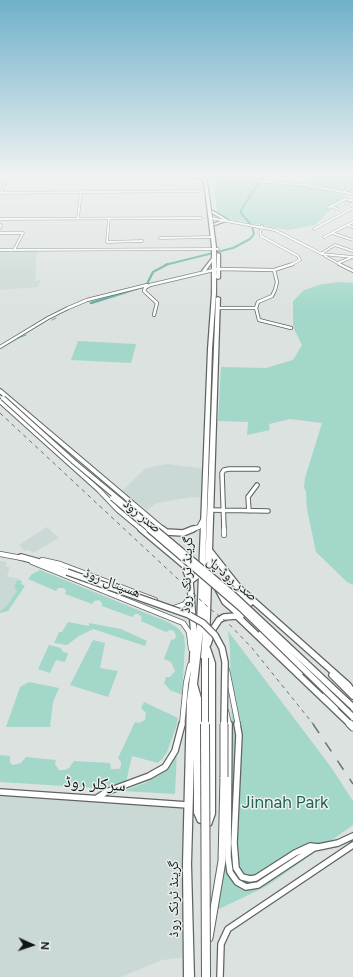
<!DOCTYPE html>
<meta charset="utf-8">
<style>
body{margin:0}
#map{position:relative;width:353px;height:977px;overflow:hidden;background:#dce2e0;font-family:Figtree,sans-serif}
canvas{display:block}
.north{position:absolute;left:12px;top:925px;width:40px;height:40px;-webkit-text-stroke:3px #e9efed;paint-order:stroke;rotate:93deg;font-size:11px;font-weight:700;line-height:16px;text-align:center;color:#131515}
.north::after{content:'';display:block;margin:auto;width:14px;height:18px;background:#131515;clip-path:polygon(50% 0,100% 100%,50% 72%,0 100%)}
</style>
<div id="map">
<canvas width="353" height="977"></canvas>
<div class="north">N</div>
</div>
<script>
const ctx = document.querySelector('canvas').getContext('2d');
ctx.lineJoin = 'round';
function paint(path, color) { ctx.fillStyle = color; ctx.fill(path, 'evenodd'); }
const poly = rows => new Path2D(rows.map(r => 'M' + r).join(''));
function trace(path, color, width, dash) { ctx.strokeStyle = color; ctx.lineWidth = width; ctx.lineCap = dash ? 'butt' : 'round'; ctx.setLineDash(dash || []); ctx.stroke(path); }
function write(font, color, halo, rows, align = 'center') {
  ctx.font = font + ' Figtree,"Noto Naskh Arabic",sans-serif'; ctx.lineWidth = 3; ctx.setLineDash([]); ctx.textBaseline = 'middle'; ctx.strokeStyle = halo; ctx.fillStyle = color; for (const [text, x, y, turn = 0] of rows) {
    ctx.save(); ctx.translate(x, y); ctx.rotate((+turn || 0) * Math.PI / 180); ctx.textAlign = isNaN(turn) ? turn : align; if (halo) ctx.strokeText(text, 0, 0); ctx.fillText(text, 0, 0); ctx.restore();
  }
}
paint(poly([
 [0,251,37,251,35,281,41,280,38,287,0,290],
 [167,464,206,469,205,498,191,497,157,503,147,510,122,491,146,468],
 [47,527,59,538,33,553,29,550,25,551,19,545],
 [0,561,7,562,6,567,10,567,7,576,20,579,15,588,18,590,4,610,0,612],
 [0,793,190,808,188,957,162,960,121,977,0,977]
]), '#cad9d5');
paint(poly([
 [305,175,353,175,353,193,310,184,313,177],
 [213,179,300,185,346,195,315,225,287,230,224,218,217,213],
 [339,282,353,283,353,585,347,582,316,552,307,509,306,492,304,487,305,478,322,423,290,419,269,424,270,430,247,435,248,422,218,421,221,367,266,368,293,360,302,345,293,327,293,301,304,290,322,284],
 [78,341,135,344,136,345,131,363,71,360],
 [40,570,170,623,179,629,184,636,185,646,182,695,170,690,164,683,166,677,170,677,175,671,171,662,164,659,171,640,175,639,176,636,174,631,170,630,166,632,141,621,142,617,138,614,135,614,132,617,102,606,102,603,99,600,94,601,92,604,65,594,66,590,63,588,58,588,56,591,28,579,32,574],
 [17,580,22,581,21,584,25,586,8,611,0,613,0,611,6,607,17,591,14,587],
 [68,622,89,626,89,623,121,629,147,641,145,646,93,629,79,636,67,645,54,643,59,632,62,632],
 [228,631,331,767,353,801,353,825,267,886,217,910,232,742,230,649],
 [93,640,105,643,100,668,118,671,108,697,70,685],
 [49,645,61,648,63,652,68,653,65,662,56,660,50,673,38,669],
 [29,682,59,688,53,702,50,727,6,727,20,687],
 [144,702,178,718,176,727,167,752,162,759,158,763,132,756,126,782,96,788,0,782,0,755,10,756,10,763,13,765,21,763,26,757,56,760,55,764,59,770,65,770,69,768,74,761,110,763,111,769,119,769,121,766,121,762,118,758,135,722,139,723,145,720,146,713,141,708],
 [177,751,175,794,123,791,145,783,160,774,170,766]
]), '#a2d7ca');
trace(poly([
 [52,320,56,318],
 [13,340,26,335]
]), '#5dad9d', 1);
trace(poly([
 [165,265,233,248,250,239,254,234,252,226,241,213,241,210,259,182,266,175]
]), '#5dad9d', 2);
trace(poly([
 [91,303,142,287,147,284,153,272,168,264]
]), '#5dad9d', 2.5);
const minorFar4 = poly([
 [253,175,253,178],
 [5,178,205,177,306,185,353,194],
 [264,181,268,175],
 [345,191,353,185],
 [0,193,199,191],
 [0,194,9,175],
 [346,204,352,200],
 [331,206,338,209],
 [328,208,345,199,353,201],
 [78,218,81,192],
 [109,218,107,242,142,241],
 [210,218,275,230,322,254,353,257],
 [0,219,201,218],
 [347,225,353,227],
 [262,226,260,232,261,236,298,256,300,260,290,265],
 [0,228,1,225],
 [314,229,353,208],
 [0,233,23,233,14,250],
 [332,233,353,240],
 [324,237,353,222],
 [160,238,213,237],
 [0,250,218,249],
 [322,253,335,245,353,251],
 [325,256,341,265],
 [338,263,350,258]
]);
const minorFar3 = poly([
 [339,264,353,271],
 [274,270,277,282,275,290,272,296,258,302,256,308,259,320,291,328],
 [217,308,256,308],
 [154,315,157,303,144,291,145,288,150,285,218,269,274,270,293,264],
 [0,347,48,318,68,308,87,300,147,285]
]);
const minorFar2 = poly([
 [210,510,268,511],
 [249,511,248,497,257,485],
 [224,530,222,473,224,470,229,469,258,469]
]);
const minorFar1 = poly([
 [224,529,224,535],
 [0,554,22,558],
 [42,560,60,564,155,600],
 [32,562,183,623,189,632,191,649],
 [174,608,185,604,191,595],
 [227,670,238,725],
 [226,711,229,725],
 [182,725,186,683,190,665]
]);
const minor = poly([
 [229,724,228,857,230,872,237,882,246,887,258,885,314,848,338,843,353,836],
 [237,724,239,735,234,843,236,868,242,877,250,879,256,878,295,853,310,846,319,847],
 [0,792,188,805],
 [97,798,106,792,149,776,165,767,175,751,182,724],
 [220,977,221,944,228,929,353,845]
]);
const majorFar2 = poly([
 [0,391,164,530],
 [0,401,99,490,118,510,142,530],
 [190,530,199,527,203,520]
]);
const majorFar1 = poly([
 [141,529,184,565,190,581,194,636,192,669],
 [162,529,166,532,183,533,193,529],
 [209,550,239,588,348,685,353,692],
 [21,557,50,565,67,572],
 [190,581,202,572],
 [218,589,225,602,241,616],
 [231,592,242,596,250,603],
 [261,634,302,671],
 [208,644,213,629,219,620,224,617,237,616,351,725],
 [332,675,353,696],
 [326,694,336,707]
]);
const major = poly([
 [350,724,353,727],
 [209,938,222,861,224,777]
]);
const highway = poly([
 [204,175,206,175,213,224,224,220,212,213,212,211,213,211,228,220,215,225,213,224,216,247,216,293,212,349,205,568,216,298,218,297,220,298,209,646,210,648,215,663,215,814,211,825,208,826,198,822,194,813,194,758,191,864,194,977,184,977,183,864,187,701,197,624,208,349,212,293,212,262,205,272,202,271,212,258,212,247,204,181,195,177,196,176,204,179,204,175],
 [203,631,201,658,203,660,205,661,207,661,207,814,206,817,204,816,202,812,201,698,197,684,203,631],
 [210,175,214,175,222,177,221,178,210,175],
 [217,253,220,254,220,278,218,279,216,278,217,253]
]);
trace(minorFar4, '#5f6463', 3);
trace(minorFar3, '#5f6463', 4);
trace(minorFar2, '#5f6463', 5.5);
trace(minorFar1, '#5f6463', 6);
trace(minor, '#5f6463', 8);
trace(majorFar2, '#5f6463', 6);
trace(majorFar1, '#5f6463', 8);
trace(major, '#5f6463', 9);
trace(highway, '#5f6463', 2.5);
trace(minorFar4, '#fff', 2);
trace(minorFar3, '#fff', 2.5);
trace(minorFar2, '#fff', 3.5);
trace(minorFar1, '#fff', 4.5);
trace(minor, '#fff', 5.5);
trace(majorFar2, '#fff', 4);
trace(majorFar1, '#fff', 5.5);
trace(major, '#fff', 7);
paint(highway, '#fff');
trace(poly([
 [0,413,209,608,228,623,252,648,314,725]
]), '#6d7170', 1, [4, 4]);
trace(poly([
 [313,724,353,784]
]), '#6d7170', 1.5, [11, 11]);
const majorBridgeFar2 = poly([
 [3,398,74,462,156,530],
 [112,498,150,530]
]);
const majorBridgeFar1 = poly([
 [149,529,241,608,353,717],
 [155,529,229,591,353,707],
 [67,572,189,615,203,623,215,635,222,648,225,662,224,725]
]);
const majorBridge = poly([
 [224,777,224,724]
]);
const highwayBridgeFar1 = poly([
 [205,725,205,658]
]);
const highwayBridge = poly([
 [205,724,206,977]
]);
trace(majorBridgeFar2, '#5f6463', 6, []);
trace(majorBridgeFar1, '#5f6463', 8, []);
trace(majorBridge, '#5f6463', 9, []);
trace(highwayBridgeFar1, '#5f6463', 8, []);
trace(highwayBridge, '#5f6463', 10, []);
trace(majorBridgeFar2, '#fff', 4);
trace(majorBridgeFar1, '#fff', 5.5);
trace(majorBridge, '#fff', 7);
trace(highwayBridgeFar1, '#fff', 6);
trace(highwayBridge, '#fff', 8);
const sky = ctx.createLinearGradient(0, 0, 0, 312);
sky.addColorStop(0, '#70b1ca');
sky.addColorStop(0.56, '#eff2f1');
sky.addColorStop(1, '#eff2f100');
ctx.fillStyle = sky;
ctx.fillRect(0, 0, 353, 312);
write('14px', '#131515', '#e9efed', [
 ["صدر روڈ",142,516,40],
 ["گرینڈ ٹرنک روڈ",187,575,-88],
 ["صدر روڈ پل",232,579,40],
 ["ھسپتال روڈ",112,583,21],
 ["گرینڈ ٹرنک روڈ",174,899,-90]
]);
write('17px', '#131515', '#e9efed', [
 ["سرکلر روڈ",95,784,4]
]);
write('17px', '#216256', '#e9efed', [
 ["Jinnah Park",285,803]
]);
</script>
